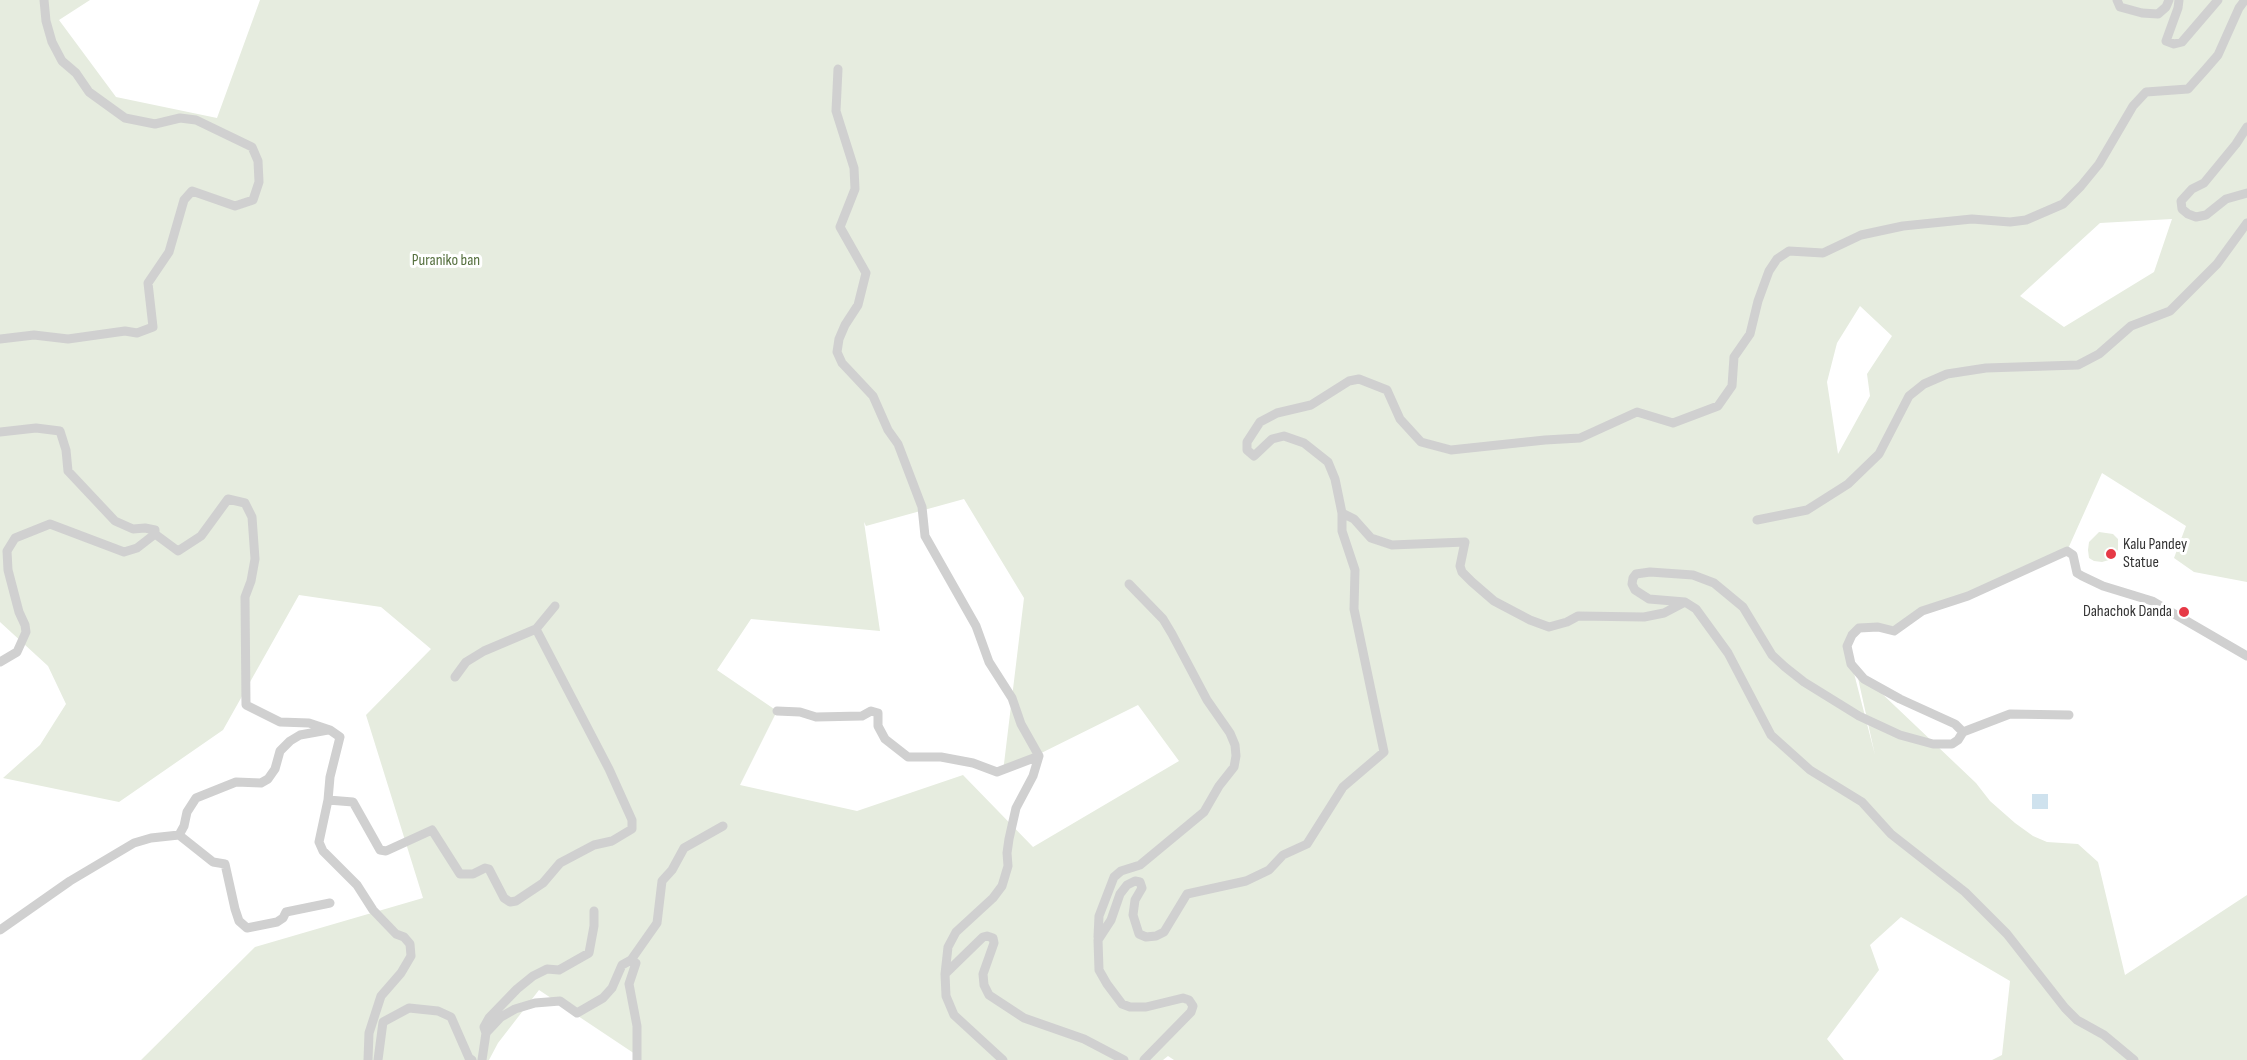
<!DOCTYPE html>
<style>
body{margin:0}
canvas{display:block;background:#fff}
</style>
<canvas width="2247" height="1060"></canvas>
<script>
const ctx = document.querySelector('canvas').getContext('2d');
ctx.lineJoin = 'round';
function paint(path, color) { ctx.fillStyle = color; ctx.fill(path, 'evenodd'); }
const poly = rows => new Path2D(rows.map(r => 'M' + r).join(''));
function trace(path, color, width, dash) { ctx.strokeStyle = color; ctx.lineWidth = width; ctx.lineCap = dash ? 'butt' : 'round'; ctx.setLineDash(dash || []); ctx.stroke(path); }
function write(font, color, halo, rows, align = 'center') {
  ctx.font = font + ' "Sofia Sans Condensed",sans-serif'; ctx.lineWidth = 6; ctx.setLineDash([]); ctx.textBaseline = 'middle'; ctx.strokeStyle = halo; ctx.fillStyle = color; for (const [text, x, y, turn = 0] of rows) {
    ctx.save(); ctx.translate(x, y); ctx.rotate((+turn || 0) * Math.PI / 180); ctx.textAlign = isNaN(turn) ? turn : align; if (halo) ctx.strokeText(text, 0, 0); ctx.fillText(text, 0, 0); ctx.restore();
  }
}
paint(poly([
 [0,0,90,0,59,20,116,97,217,118,260,0,2247,0,2247,582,2194,572,2174,558,2186,526,2102,473,2067,551,1922,611,1894,631,1859,628,1847,646,1875,755,1856,669,1976,783,1990,801,2015,823,2033,836,2047,842,2078,844,2098,862,2125,975,2247,895,2247,1060,1992,1060,2002,1055,2010,981,1901,917,1870,945,1879,970,1827,1039,1844,1060,1174,1060,1168,1056,1163,1060,636,1060,638,1056,539,990,498,1043,489,1060,141,1060,255,947,423,898,366,715,431,649,381,607,299,595,223,730,119,802,3,778,40,745,66,704,48,666,0,622],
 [2172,219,2154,272,2064,327,2020,296,2100,223],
 [1860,306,1892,336,1867,374,1870,396,1838,454,1827,382,1837,343],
 [964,499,1024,598,1003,772,1138,705,1179,761,1033,847,963,775,857,811,740,785,777,711,717,670,751,619,880,631,864,522,866,526],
 [2099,532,2113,534,2118,539,2118,550,2109,560,2102,562,2094,561,2089,558,2088,550,2089,542]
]), '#e6ecdf');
paint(poly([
 [2032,794,2048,794,2048,809,2032,809]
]), '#cfe2ee');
trace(poly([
 [2117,0,2120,7,2142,13,2158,14,2166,7,2169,0],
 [2179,0,2178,8,2166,41,2174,44,2182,42,2218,0],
 [838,69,836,111,854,168,855,189,840,227,866,273,858,305,845,325,839,339,837,352,842,363,873,396,888,430,898,444,922,507,925,536,976,626,989,662,1012,698,1021,724,1039,756,1033,776,1016,808,1009,839,1007,853,1008,866,1002,886,993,898,956,932,948,947,945,974],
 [2247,127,2236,144,2204,183,2192,189,2181,201,2182,209,2188,214,2196,217,2206,215,2226,199,2247,193],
 [0,339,34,335,68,339,125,331,137,333,153,327,148,283,169,252,184,200,192,191,235,206,253,200,259,182,258,161,252,147,196,120,180,118,155,124,125,118,89,92,76,73,62,61,52,42,46,21,44,0],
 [0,432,36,428,60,431,66,450,68,471,115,521,133,529,145,528,155,530,155,534],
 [1342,513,1354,519,1371,538,1392,545,1465,542,1460,566,1462,572,1472,582,1494,601,1530,620,1549,627,1567,622,1578,616,1644,617,1664,613,1685,602],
 [1757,520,1807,510,1848,484,1879,454,1909,396,1924,384,1947,374,1986,368,2078,365,2099,354,2131,326,2170,311,2217,264,2247,223],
 [0,662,17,652,26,632,25,625,19,612,8,570,7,551,15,538,50,524,124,552,137,548,155,534,178,551,201,536,228,499,245,503,252,517,255,559,251,581,245,597,246,705,280,722,309,723,330,730,340,737,330,777,328,800,319,842,323,851,357,885,373,910,396,934,404,937,410,944,411,956,401,973,381,996,369,1033,368,1060],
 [455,677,466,662,484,651,536,629],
 [777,711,800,712,816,717,862,716,871,711,878,713,878,726,885,739,908,757,941,757,973,763,997,772,1039,756],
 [2069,715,2010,714,1963,732,1958,740,1952,744,1933,744,1900,735,1859,716,1804,682,1785,667,1772,655,1743,607,1714,583,1693,575,1650,572,1636,574,1633,578,1632,584,1635,590,1649,599,1685,602,1696,609,1728,653,1771,735,1810,770,1862,802,1891,834,1965,892,2007,934,2065,1008,2077,1020,2104,1035,2134,1060],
 [1963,732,1955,724,1900,699,1864,679,1851,664,1847,646,1852,635,1859,628,1878,627,1894,631,1922,611,1968,596,2067,551,2073,555,2077,573,2082,576,2103,586,2152,601,2247,656],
 [328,800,353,802,380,850,386,851,432,830,460,874,473,874,485,868,489,869,504,898,510,902,516,901,543,883,560,863,594,845,612,841,632,829,632,820,609,769,536,629,555,606],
 [179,835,213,862,225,864,235,909,239,921,247,928,277,922,283,918,286,912,330,903],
 [0,930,70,881,134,843,151,838,179,835,184,826,187,812,196,798,236,782,261,783,268,779,275,769,280,751,290,741,300,735,328,730],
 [1098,937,1099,916,1114,877,1121,871,1140,865,1204,812,1219,786,1234,767,1236,756,1235,745,1230,733,1207,700,1172,634,1163,619,1129,584],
 [631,960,657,923,662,881,672,870,684,848,723,826],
 [486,1033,501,1017,515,1009,535,1003,560,1001,577,1013,603,998,612,988,622,965,631,960,636,963,629,984,637,1026,637,1060],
 [378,1060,383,1022,409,1008,438,1011,451,1017,469,1058,472,1060],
 [482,1060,486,1033,484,1027,489,1018,517,989,533,976,547,969,559,970,589,953,594,926,594,911],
 [1003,1060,954,1015,946,996,945,974,983,937,987,936,993,938,994,943,983,974,984,985,989,995,1024,1018,1084,1039,1124,1060],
 [1144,1060,1191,1012,1193,1006,1189,1000,1183,998,1146,1007,1130,1007,1122,1004,1107,984,1099,970,1098,940,1111,920,1120,894,1127,885,1135,881,1140,882,1142,888,1135,900,1133,915,1139,934,1146,937,1156,936,1164,932,1187,894,1246,881,1269,870,1283,855,1307,844,1343,787,1384,752,1354,609,1355,570,1342,531,1342,513,1335,479,1328,462,1304,443,1284,436,1272,439,1254,456,1247,450,1247,442,1260,422,1277,413,1311,405,1349,381,1359,379,1387,390,1400,419,1421,442,1451,450,1545,440,1580,438,1637,412,1673,423,1718,406,1732,386,1734,357,1750,334,1758,301,1769,271,1777,259,1789,251,1823,253,1861,235,1903,226,1972,219,2010,222,2026,220,2063,204,2081,186,2099,164,2133,106,2146,92,2188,89,2205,70,2218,55,2239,8,2245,0]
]), '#d0d0d0', 9);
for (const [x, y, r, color] of [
 [2111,554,6,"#e63946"],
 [2184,612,6,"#e63946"]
]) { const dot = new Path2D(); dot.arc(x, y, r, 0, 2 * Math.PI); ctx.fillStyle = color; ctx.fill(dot); trace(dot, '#fff', 2); }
write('16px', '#56703f', '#fff', [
 ["Puraniko ban",446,261]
]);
write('16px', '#333', '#fff', [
 ["Kalu Pandey",2123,545],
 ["Statue",2123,563],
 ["Dahachok Danda",2172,612,"right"]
], 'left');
</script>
